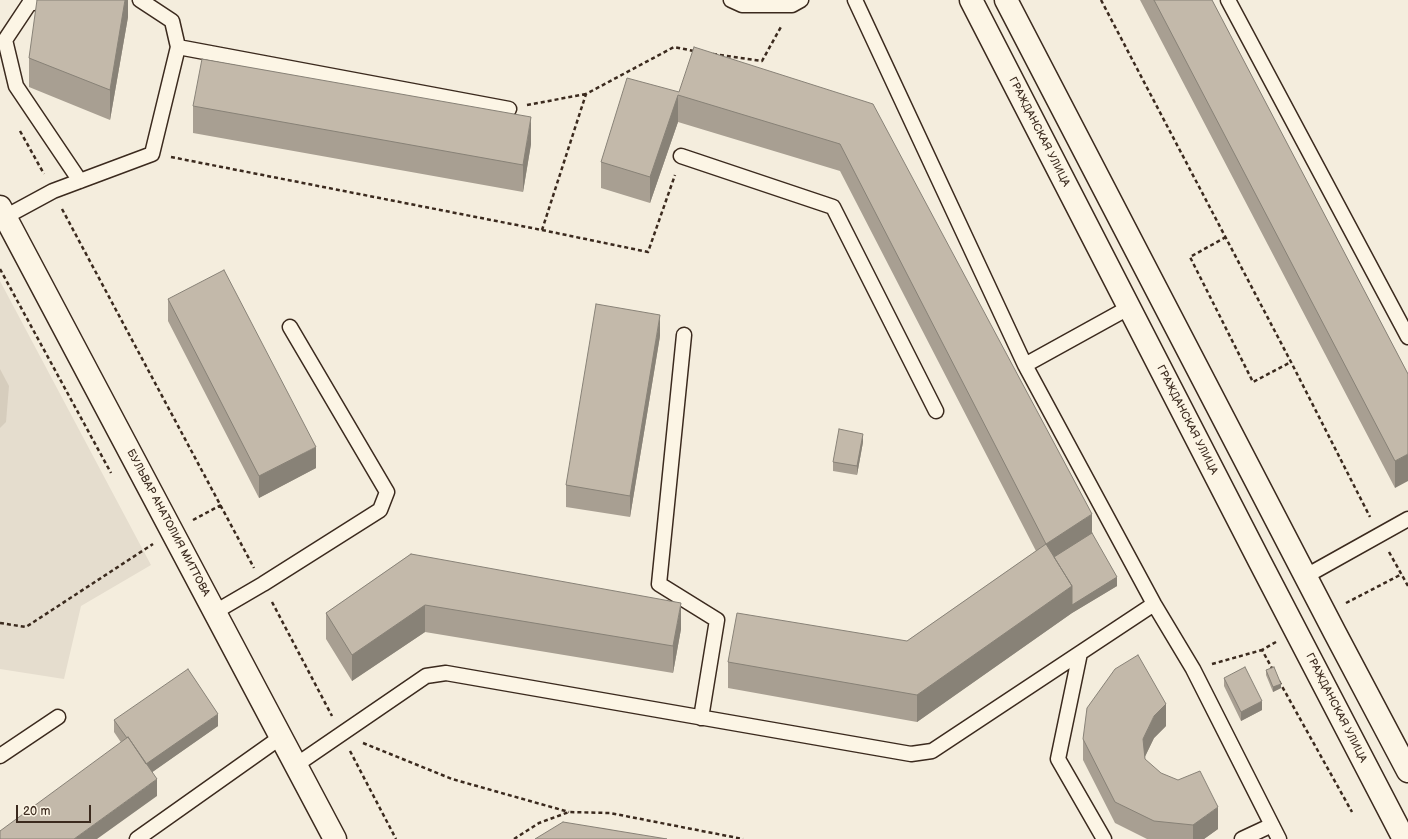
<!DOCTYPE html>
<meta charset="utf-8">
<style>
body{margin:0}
#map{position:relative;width:1408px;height:839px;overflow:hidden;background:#f4eddd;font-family:"Balsamiq Sans",sans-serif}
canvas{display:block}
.scale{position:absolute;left:16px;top:805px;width:75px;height:18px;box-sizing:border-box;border:2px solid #3b2a1e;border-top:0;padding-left:5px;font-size:12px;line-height:14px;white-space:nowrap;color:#3b2a1e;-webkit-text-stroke:3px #fcf5e5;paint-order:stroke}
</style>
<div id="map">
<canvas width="1408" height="839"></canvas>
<div class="scale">20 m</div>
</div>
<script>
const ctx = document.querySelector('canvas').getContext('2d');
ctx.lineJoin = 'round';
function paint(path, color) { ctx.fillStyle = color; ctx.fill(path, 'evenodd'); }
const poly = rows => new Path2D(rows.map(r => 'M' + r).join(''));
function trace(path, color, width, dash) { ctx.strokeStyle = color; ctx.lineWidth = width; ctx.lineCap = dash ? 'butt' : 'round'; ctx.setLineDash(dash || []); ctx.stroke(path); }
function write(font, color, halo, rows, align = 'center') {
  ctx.font = font + ' "Balsamiq Sans",sans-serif'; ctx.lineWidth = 3; ctx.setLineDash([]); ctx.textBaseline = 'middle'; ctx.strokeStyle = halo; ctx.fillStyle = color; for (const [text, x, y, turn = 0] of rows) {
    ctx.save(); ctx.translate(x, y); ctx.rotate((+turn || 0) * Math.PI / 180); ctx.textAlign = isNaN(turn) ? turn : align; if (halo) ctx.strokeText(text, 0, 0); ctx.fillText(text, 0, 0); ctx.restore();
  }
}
paint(poly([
 [0,281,151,565,81,606,64,679,0,669]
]), '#e5ddce');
paint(poly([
 [0,369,9,386,6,422,0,428]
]), '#d6cdbd');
const lane = poly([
 [49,0,29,4,5,40,16,86,80,181],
 [140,0,172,21,178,47],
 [731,0,742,5,792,5,801,0],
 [855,0,1025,365,1154,604,1193,669,1279,839],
 [1228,0,1408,337],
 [681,156,833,207,936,411],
 [5,217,53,191,152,154,178,47,509,109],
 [684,335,659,584,717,620,701,718],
 [1025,365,1130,307],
 [1306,576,1408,519],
 [215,612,263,584,380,510,387,492,290,327],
 [1080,653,1058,759,1104,839],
 [0,756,58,717],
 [296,765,426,676,446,673,911,754,932,751,1154,604],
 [137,839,281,737],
 [1242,839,1272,825]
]);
const street = poly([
 [0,207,335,839]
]);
const secondary = poly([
 [971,0,1260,562,1404,839],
 [1006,0,1335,633,1408,771]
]);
trace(lane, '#3b2a1e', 17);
trace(street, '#3b2a1e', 25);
trace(secondary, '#3b2a1e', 25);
trace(poly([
 [1101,0,1291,362,1370,517],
 [713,54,762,61,782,25],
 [527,105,586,94],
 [20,131,44,174],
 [171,157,542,230,586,94,674,47,694,51],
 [62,209,254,568],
 [542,230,648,252,675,175],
 [1226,237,1190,257,1253,382,1291,362],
 [0,269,111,473],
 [193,520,221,505],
 [1389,552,1408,586],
 [272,602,332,716],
 [1346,603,1402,574],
 [0,623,26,627,153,544],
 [1212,664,1262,650],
 [1273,670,1262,650,1276,642],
 [1279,681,1352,812],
 [363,743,452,779,569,812],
 [350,751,396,839],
 [514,839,539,823,569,812,610,813,743,839]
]), '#3b2a1e', 2.5, [4, 3]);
trace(lane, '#fcf5e5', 14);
trace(street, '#fcf5e5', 22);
trace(secondary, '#fcf5e5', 22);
paint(poly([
 [128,0,128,17,110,120,29,87,29,58],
 [1140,0,1212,0,1408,374,1395,488],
 [679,92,873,104,1092,533,1117,586,1072,613,917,722,728,688,728,662,907,641,1036,551,840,171,678,122,650,203,601,188,601,162],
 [193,106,531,144,523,192,193,133],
 [168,299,316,468,259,498,168,321],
 [660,336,630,517,566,507,566,485],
 [863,442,857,475,833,471,833,462],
 [411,554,681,629,673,673,425,632,352,681,326,639,326,613],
 [1266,670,1281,688,1273,692,1266,675],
 [1224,678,1262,710,1241,721,1224,686],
 [114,720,218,726,152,772,157,796,114,732],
 [1166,726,1154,738,1145,756,1145,759,1218,829,1204,839,1147,839,1115,823,1083,760,1083,739]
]), '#a89f92');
paint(poly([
 [125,0,128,0,128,17,110,120,110,90],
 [678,95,678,122,650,203,650,177],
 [531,117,531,144,523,192,523,165],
 [660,315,660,336,630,517,630,496],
 [863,434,863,442,857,475,857,466],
 [316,447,316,468,259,498,259,476],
 [1408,454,1408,481,1395,488,1395,461],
 [1092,514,1092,541,1050,568,1046,544],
 [1117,577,1117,586,1072,613,917,722,917,695,1072,586],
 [681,603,681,629,673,673,673,646],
 [425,605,425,632,352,681,352,655],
 [1281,684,1281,688,1273,692,1273,687],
 [1262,701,1262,710,1241,721,1241,712],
 [1166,704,1166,726,1154,738,1143,761,1143,739,1154,716],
 [218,714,218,726,144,778,144,765],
 [157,779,157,796,97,839,74,839],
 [1218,807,1218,829,1204,839,1193,839,1193,825]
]), '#888277');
const building = poly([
 [37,0,125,0,110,90,29,58,37,0],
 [1154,0,1212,0,1408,374,1408,454,1395,461,1154,0],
 [694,47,873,104,1092,514,1046,544,840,144,678,95,650,177,601,162,627,78,679,92,694,47],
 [202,59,531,117,523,165,193,106,202,59],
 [224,270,316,447,259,476,168,299,224,270],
 [596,304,660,315,630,496,566,485,596,304],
 [839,429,863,434,857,466,833,462,839,429],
 [1092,533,1117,577,1072,605,1072,586,1054,557,1092,533],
 [1046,544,1072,586,917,695,728,662,737,613,907,641,1046,544],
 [411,554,681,603,673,646,425,605,352,655,326,613,411,554],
 [1138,655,1166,704,1154,716,1143,739,1145,759,1161,773,1178,780,1200,771,1218,807,1193,825,1154,821,1115,802,1083,739,1087,708,1115,669,1138,655],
 [1245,667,1262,701,1241,712,1224,678,1245,667],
 [1274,667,1281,684,1273,687,1266,670,1274,667],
 [188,669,218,714,146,764,128,737,127,738,114,720,188,669],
 [128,737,157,779,74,839,0,839,0,831,128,737],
 [563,822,667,839,535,839,563,822]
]);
paint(building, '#c3b9aa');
trace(building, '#888277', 1);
write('11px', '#3b2a1e', '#fcf5e5', [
 ["ГРАЖДАНСКАЯ УЛИЦА",1039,132,63],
 ["ГРАЖДАНСКАЯ УЛИЦА",1187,420,63],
 ["БУЛЬВАР АНАТОЛИЯ МИТТОВА",168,523,62],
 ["ГРАЖДАНСКАЯ УЛИЦА",1336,708,63]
]);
</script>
